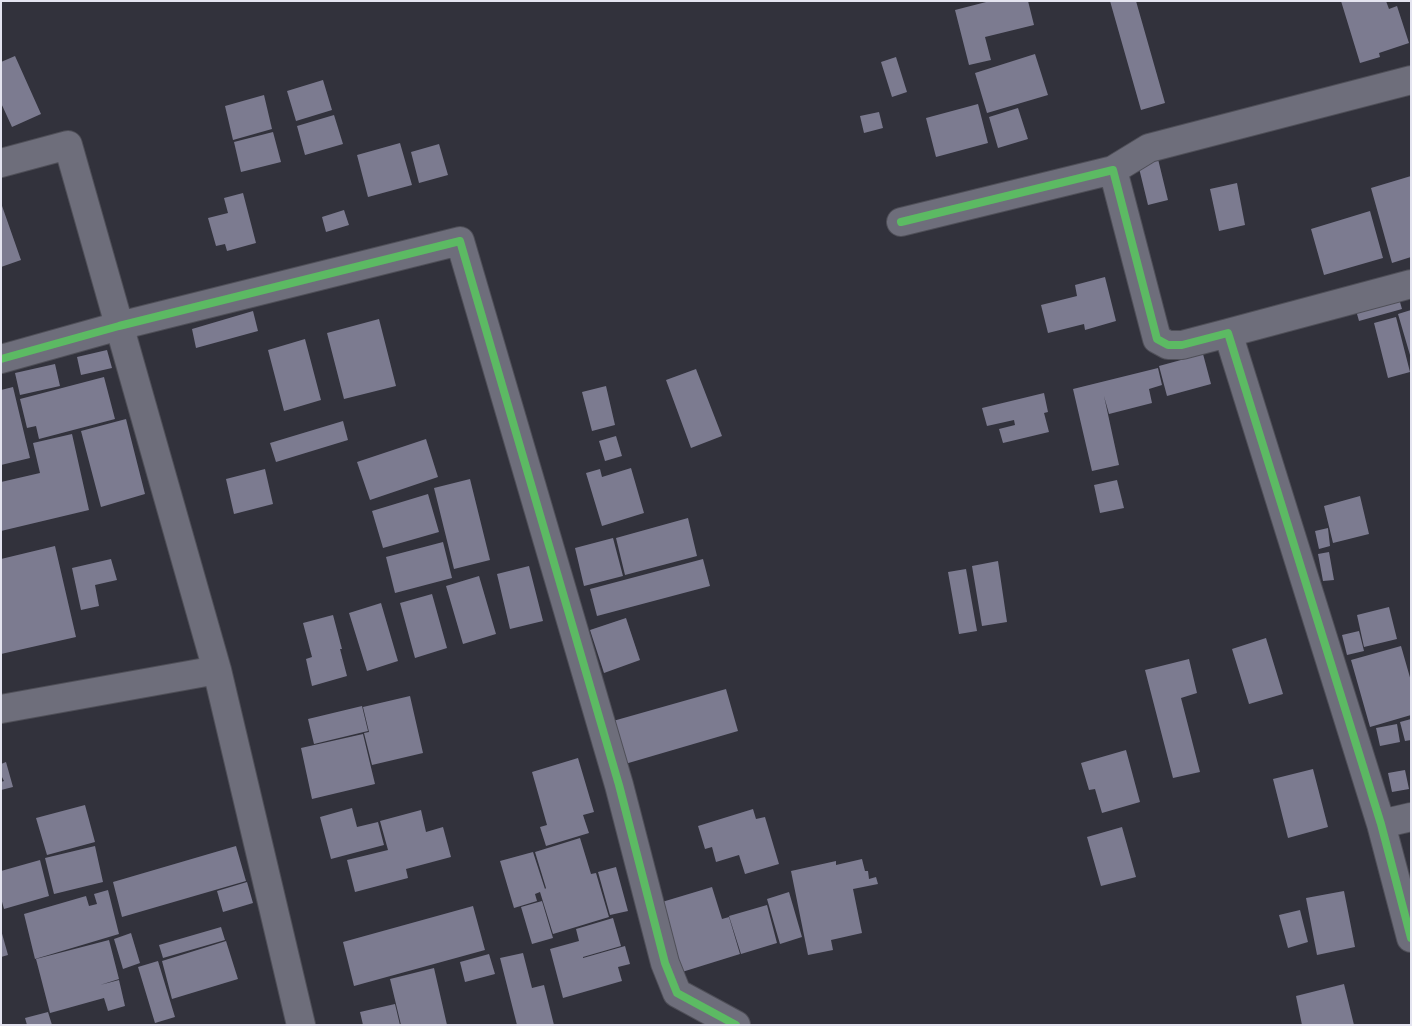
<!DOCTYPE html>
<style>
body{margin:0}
#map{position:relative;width:1412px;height:1026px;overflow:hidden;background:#32323c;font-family:Roboto,sans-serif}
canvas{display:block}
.frame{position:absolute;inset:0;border:2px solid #e4e4f0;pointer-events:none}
</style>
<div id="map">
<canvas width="1412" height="1026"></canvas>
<div class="frame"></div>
</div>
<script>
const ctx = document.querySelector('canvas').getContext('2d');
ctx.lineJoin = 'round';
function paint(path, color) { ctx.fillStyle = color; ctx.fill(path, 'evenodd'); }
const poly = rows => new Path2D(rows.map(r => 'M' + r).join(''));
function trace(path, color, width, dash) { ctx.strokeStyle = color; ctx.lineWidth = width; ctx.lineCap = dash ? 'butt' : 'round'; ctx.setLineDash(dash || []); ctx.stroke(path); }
paint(poly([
 [990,1,1028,1,1034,25,985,37,991,60,969,65,955,10],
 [1110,1,1136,1,1165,103,1141,110],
 [1341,1,1386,1,1389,9,1397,6,1409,43,1379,53,1380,57,1360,63],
 [1035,54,1048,95,987,113,975,73],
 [15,56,41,114,12,127,1,103,1,62],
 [896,57,907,92,892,97,881,62],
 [323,80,332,110,296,121,287,91],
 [264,95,272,129,233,140,225,106],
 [978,104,988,143,936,157,926,118],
 [1018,108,1028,139,998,148,989,117],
 [879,112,883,128,864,133,860,116],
 [334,115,343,144,305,155,297,126],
 [273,132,281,162,241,172,234,142],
 [400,143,412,185,368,197,357,155],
 [439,144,448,175,419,183,411,152],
 [1158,159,1168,200,1148,205,1138,164],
 [1411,176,1411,257,1392,263,1371,188],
 [1237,183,1245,225,1219,231,1210,189],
 [243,193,256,243,227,251,225,244,216,246,208,218,228,213,224,198],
 [1,203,21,260,1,267],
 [344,210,349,225,326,232,322,217],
 [1370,211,1383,258,1324,275,1311,229],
 [1105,277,1116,321,1085,330,1084,324,1048,333,1041,305,1077,296,1075,285],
 [1398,295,1402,309,1359,321,1355,307],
 [1411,310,1411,355,1410,355,1398,314],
 [253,311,258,331,196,348,192,329],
 [1396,317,1410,372,1388,378,1374,323],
 [379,319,396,386,344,399,327,333],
 [305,339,321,400,284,411,268,350],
 [107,350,112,368,81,375,77,357],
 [1203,354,1211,384,1167,396,1159,366],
 [55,364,60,386,20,395,15,373],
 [1158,368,1162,385,1149,389,1152,403,1109,414,1104,396,1119,465,1092,471,1073,389],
 [696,369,722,436,691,448,666,380],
 [104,377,115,419,39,439,36,426,27,428,20,399],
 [606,386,615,425,592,431,582,392],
 [13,387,30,458,1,465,1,390],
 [1044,393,1048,412,1044,413,1049,432,1003,443,999,429,1015,425,1014,420,987,426,982,408],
 [126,419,145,494,101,507,81,431],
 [343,421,348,440,276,462,270,443],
 [72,434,89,510,1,531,1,482,40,473,33,443],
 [616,436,622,456,605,461,599,441],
 [426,439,438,477,370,500,357,462],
 [631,468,644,513,602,526,586,473,600,469,602,477],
 [265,469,273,504,234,514,226,479],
 [470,479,490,560,454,569,434,488],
 [1117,480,1124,508,1100,513,1094,485],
 [428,494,439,532,383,548,372,511],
 [1360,496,1369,534,1333,543,1324,506],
 [688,518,697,556,625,575,616,538],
 [1328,528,1330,546,1319,549,1315,531],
 [613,538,623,576,584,586,575,548],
 [443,542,452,578,395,593,386,557],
 [55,546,76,637,1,654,1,559],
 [1329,552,1334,580,1323,581,1318,554],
 [111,559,117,580,95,585,99,606,81,610,72,568],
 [703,559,710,586,597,616,590,589],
 [998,561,1007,622,982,626,972,566],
 [529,566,543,621,510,629,497,574],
 [966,569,977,631,959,634,948,572],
 [479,576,496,634,463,644,446,586],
 [432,594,447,648,415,658,400,603],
 [381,603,398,661,367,671,349,613],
 [1389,607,1397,639,1364,647,1357,615],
 [333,615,342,649,340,649,347,676,312,686,306,659,312,657,303,623],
 [626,618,640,660,604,673,590,630],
 [1359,631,1364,651,1347,655,1342,635],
 [1266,638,1283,694,1249,704,1232,649],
 [1401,646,1411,681,1411,715,1370,727,1351,660],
 [1189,659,1197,693,1181,698,1200,772,1173,778,1145,670],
 [726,689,738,731,625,764,613,721],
 [410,696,423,753,372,765,364,733,369,732,363,707],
 [362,706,368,731,314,744,308,719],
 [1411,719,1411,740,1405,741,1400,722],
 [1397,724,1400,742,1380,746,1376,728],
 [363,734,375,784,312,799,301,748],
 [1126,750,1140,802,1102,813,1095,789,1089,790,1081,763],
 [578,758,594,812,583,815,589,833,546,846,540,827,547,825,532,772],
 [6,762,13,787,1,790,1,782,4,781,1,775,1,764],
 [1313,769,1328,827,1288,838,1273,779],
 [1405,770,1409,789,1392,792,1388,773],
 [85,805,95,842,47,855,36,818],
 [352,808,357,827,378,822,384,845,331,859,320,817],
 [753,809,756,819,765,817,779,864,745,874,739,855,716,862,712,847,705,849,698,826],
 [421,810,426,832,443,827,451,857,406,869,408,878,355,892,347,860,388,850,380,821],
 [1122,827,1136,877,1101,886,1087,837],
 [580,838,591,874,596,873,609,917,553,934,540,892,535,894,537,901,514,908,500,861,533,852,545,889,546,888,535,852],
 [95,846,103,882,54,894,45,858],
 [236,846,246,881,122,917,113,882],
 [862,859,865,871,868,871,869,879,876,877,878,884,853,889,862,933,831,940,833,950,808,955,791,871,836,861,836,865],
 [40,860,49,896,4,909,1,898,1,871],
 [616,867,628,911,610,915,598,872],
 [247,882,253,903,223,912,217,891],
 [712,887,722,919,729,917,740,954,682,972,662,902],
 [108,890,119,934,35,959,24,914,86,896,89,906,97,904,94,894],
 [1344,891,1355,947,1317,955,1306,898],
 [789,892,802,937,780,944,767,899],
 [542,901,553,938,532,944,521,907],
 [767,905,777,943,741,954,729,916],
 [473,906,485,950,354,986,343,942],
 [1300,910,1308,942,1288,948,1279,915],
 [613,918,621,946,583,957,583,958,625,946,630,964,618,967,622,981,563,998,550,949,579,941,576,929],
 [221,927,225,940,163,958,159,945],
 [1,930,8,955,1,957],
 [131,933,140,963,123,969,114,939],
 [109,940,119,979,100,985,119,980,125,1006,108,1011,104,998,50,1013,36,959],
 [226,941,238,979,172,999,162,961],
 [523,953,532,988,544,985,554,1025,517,1025,500,958],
 [489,954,495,974,465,982,460,962],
 [158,961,175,1017,155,1023,138,967],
 [434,968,447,1025,401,1025,390,979],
 [1344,984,1354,1025,1302,1025,1296,996],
 [395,1004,400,1025,363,1025,360,1012],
 [48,1012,52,1025,27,1025,25,1018]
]), '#7c7b90');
const minor = poly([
 [1,163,68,145,217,670,301,1025],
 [1113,170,1149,148,1411,80],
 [901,222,1113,170,1157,339,1168,345,1182,345,1228,333,1381,824,1411,938],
 [1228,333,1411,284],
 [1,359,119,326,460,241,619,785,665,963,677,993,736,1025],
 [1,709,217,670],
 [1381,824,1411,817]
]);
trace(minor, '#4f4f58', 30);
trace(minor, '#6e6e7b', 28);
trace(poly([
 [901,222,1113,170,1157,339,1168,345,1182,345,1228,333,1381,824,1411,938],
 [1,359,119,326,460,241,619,785,665,963,677,993,736,1025]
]), '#5cba63', 8);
</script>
